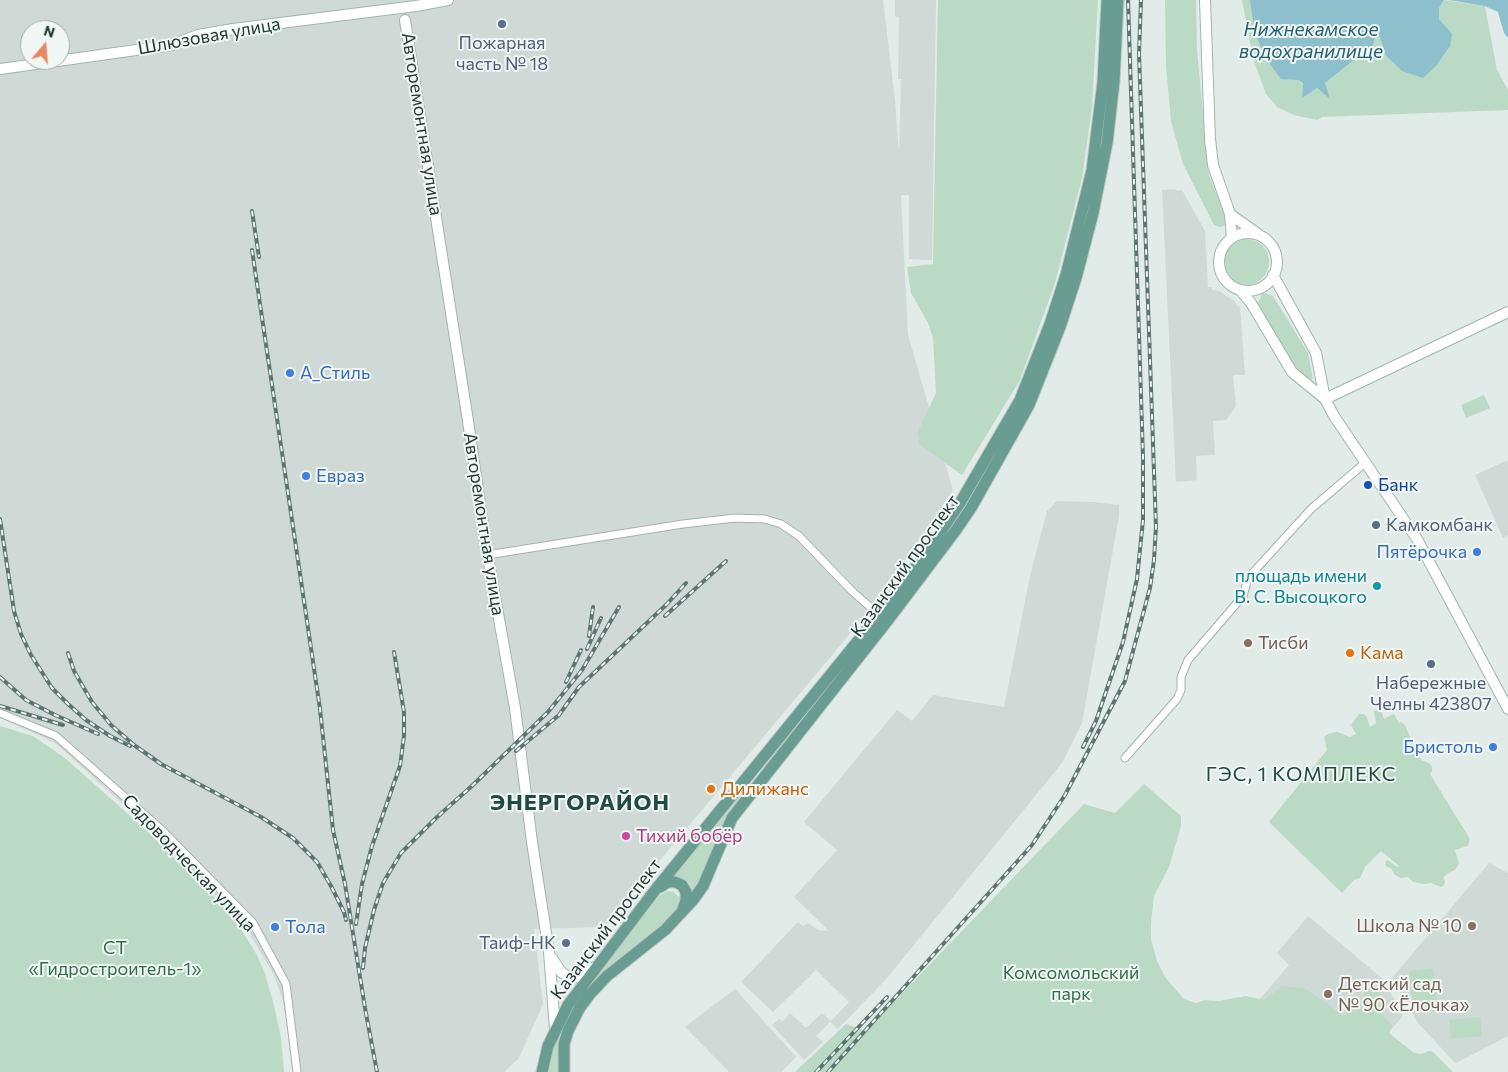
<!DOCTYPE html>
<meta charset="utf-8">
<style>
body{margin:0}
#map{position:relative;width:1508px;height:1072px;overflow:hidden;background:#e1ebe7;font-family:Commissioner,sans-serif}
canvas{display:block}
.north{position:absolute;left:20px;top:20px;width:50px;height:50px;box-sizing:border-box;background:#f1f7f5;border:1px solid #9faba8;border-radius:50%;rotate:18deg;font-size:14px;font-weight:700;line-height:20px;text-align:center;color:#233a35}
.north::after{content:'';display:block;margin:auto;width:18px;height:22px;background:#e78862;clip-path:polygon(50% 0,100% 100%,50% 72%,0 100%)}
</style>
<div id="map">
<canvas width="1508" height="1072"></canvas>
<div class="north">N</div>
</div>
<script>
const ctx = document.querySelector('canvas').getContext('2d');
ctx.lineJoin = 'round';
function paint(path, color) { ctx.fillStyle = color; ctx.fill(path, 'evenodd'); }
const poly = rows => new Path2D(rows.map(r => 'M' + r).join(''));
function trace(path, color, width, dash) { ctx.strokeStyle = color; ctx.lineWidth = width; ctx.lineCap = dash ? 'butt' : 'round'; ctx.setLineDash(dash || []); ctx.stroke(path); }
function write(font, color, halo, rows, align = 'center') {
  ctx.font = font + ' Commissioner,sans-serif'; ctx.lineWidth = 4; ctx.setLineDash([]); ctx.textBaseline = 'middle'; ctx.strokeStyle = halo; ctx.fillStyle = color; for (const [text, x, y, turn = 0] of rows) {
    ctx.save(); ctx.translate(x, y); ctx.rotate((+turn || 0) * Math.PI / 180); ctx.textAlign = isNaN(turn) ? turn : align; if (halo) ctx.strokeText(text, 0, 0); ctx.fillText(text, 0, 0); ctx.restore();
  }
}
paint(poly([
 [0,0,883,0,895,100,899,154,901,79,898,79,899,17,895,16,895,0,936,0,932,260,909,259,909,195,901,195,908,335,953,490,874,605,604,927,534,929,543,1004,519,1058,504,1072,293,1072,283,1001,274,975,245,926,156,834,55,743,0,718],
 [30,30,60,30,60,60,30,60],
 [1174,189,1177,191,1182,190,1205,231,1208,287,1212,287,1212,290,1219,291,1234,301,1237,306,1240,307,1245,375,1233,375,1236,406,1226,420,1213,421,1215,455,1196,456,1197,480,1176,482,1162,190],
 [1508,460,1508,535,1503,538,1475,475],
 [1057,501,1094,502,1119,505,1119,516,1082,723,1062,763,887,978,838,1029,830,1022,816,1036,823,1042,804,1060,772,1025,779,1019,783,1021,790,1013,806,1028,822,1013,831,1021,849,1002,816,970,773,1012,741,982,798,922,803,926,808,923,818,930,829,931,794,897,837,850,804,822,897,710,912,721,933,695,1004,707,1030,576,1047,511],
 [1489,863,1508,873,1508,1036,1458,1062,1455,1063,1418,1023,1392,978],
 [1308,916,1384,980,1403,1016,1354,1072,1252,1008,1289,965,1277,953],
 [735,989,796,1057,781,1072,729,1072,685,1027]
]), '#cfdad6');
paint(poly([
 [938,0,1098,0,1092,107,1082,178,1055,283,1020,380,962,475,920,445,917,434,936,393,933,338,928,323,911,293,907,267,933,264],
 [1165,0,1196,0,1197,51,1209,175,1226,218,1226,225,1220,227,1214,225,1183,164,1171,121,1166,66],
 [1242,0,1250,0,1254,29,1303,85,1302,97,1317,88,1329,98,1325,83,1373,45,1374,30,1377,29,1386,56,1402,71,1439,19,1439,8,1444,0,1485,6,1497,70,1508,90,1508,110,1322,117,1317,120,1294,115,1277,107,1266,94,1253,58],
 '1223 262a23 23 0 1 1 46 0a23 23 0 1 1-46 0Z',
 [1263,292,1273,296,1308,353,1313,379,1309,380,1289,360,1258,303],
 [1484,395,1490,408,1466,418,1461,405],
 [1378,710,1382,713,1384,719,1394,714,1399,723,1401,722,1405,725,1415,749,1421,760,1429,763,1432,766,1432,771,1430,774,1470,839,1468,846,1455,850,1459,864,1455,870,1448,873,1443,878,1445,882,1444,885,1441,887,1431,883,1424,884,1413,882,1408,877,1401,878,1395,875,1391,868,1387,867,1385,864,1386,861,1388,860,1397,867,1399,866,1381,851,1365,867,1360,878,1354,880,1342,893,1269,822,1327,750,1324,737,1328,734,1337,732,1350,737,1356,734,1351,725,1359,714,1364,714,1367,717,1370,727,1376,723,1374,711],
 [0,726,33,736,65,758,147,831,222,905,242,931,257,955,265,974,274,1005,281,1038,284,1072,0,1072],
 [1144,784,1181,816,1181,826,1169,867,1154,896,1151,923,1151,939,1157,961,1165,977,1184,999,1196,1003,1205,1000,1219,1001,1246,996,1264,1000,1282,986,1304,988,1327,1003,1344,1017,1357,1004,1369,988,1375,986,1380,994,1381,1014,1392,1025,1389,1033,1414,1053,1422,1054,1429,1051,1433,1052,1453,1072,795,1072,846,1024,866,1031,1084,804,1115,813],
 [744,791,725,823,693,895,691,887,688,882,681,878,673,877],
 [667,891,674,892,680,898,681,902,677,911,565,1025,559,1045,559,1072,545,1072,559,1029,598,971,659,896],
 [1433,968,1438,1010,1414,1013,1409,971],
 [1480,1017,1482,1036,1451,1039,1449,1020]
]), '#bbdac5');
paint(poly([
 [1250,0,1444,0,1439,8,1439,19,1452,34,1450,46,1436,66,1423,78,1402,71,1386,56,1377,29,1374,30,1375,37,1373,45,1325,83,1330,99,1317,88,1302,98,1303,84,1299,80,1281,79,1264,56,1254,29],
 [1449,0,1508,0,1508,38,1504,33,1498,12,1485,6]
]), '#8dc0cc');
const street = poly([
 [487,555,683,524,735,518,765,519,781,524,799,536,852,591,879,615],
 [0,713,56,736,161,829,253,923,286,984,297,1072],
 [1125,758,1177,699,1181,690,1181,677,1188,660,1243,596,1248,578,1311,509,1366,462]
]);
const secondary = poly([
 [1205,0,1210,139,1213,165,1230,214,1232,238],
 [405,20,468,421,487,552,515,708,532,842,549,952,555,1029],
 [0,69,172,45,198,35,233,29,416,6,448,0],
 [1230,214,1258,234],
 '1219 262a29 29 0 1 1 58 0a29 29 0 1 1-58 0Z',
 [1273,275,1316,353,1325,399,1334,416,1417,539,1508,709],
 [1241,291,1251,303,1292,372,1325,399],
 [1325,399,1508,312],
 [552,958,561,972,567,976,575,977,585,975,593,968]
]);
const primary = poly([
 [660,887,668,882,675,882,682,885,686,892,686,900,683,909],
 [542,1072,548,1046,568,1005,656,889,879,615,930,548,960,503,1020,400,1050,324,1066,275,1092,170,1103,82,1107,0],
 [564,1072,564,1044,568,1031,579,1009,590,994,607,976,665,930,693,900,703,886,732,818,888,620,956,530,971,508,1029,405,1060,327,1076,278,1093,213,1107,143,1114,82,1118,0]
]);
trace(street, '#a4b2ae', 9);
trace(secondary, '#a1b5af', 12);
trace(primary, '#c1c8c6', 13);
trace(street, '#fff', 7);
trace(secondary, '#fff', 10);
trace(primary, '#699d91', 11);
const rail = poly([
 [252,211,259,257],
 [252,250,320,709,333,830,345,884,365,1008,377,1072],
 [0,519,14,611,21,634,31,655,52,688,68,704,86,720,110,736,130,746],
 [665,616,726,561],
 [589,636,593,607],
 [587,649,601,618],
 [68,653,74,671,92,702,111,725,134,745,161,764,261,817,293,838,317,862,331,886,344,912,346,920],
 [0,677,26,700,55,715,98,734],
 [566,682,581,650],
 [0,706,63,725],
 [1083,747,1096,721,1123,642,1137,579,1143,520,1143,457,1128,0],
 [516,751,559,715,579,687,667,604,686,583],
 [356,924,362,884,372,846,400,766,404,736,404,712,394,652],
 [363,968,365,948,374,910,383,883,401,853,436,818,473,785,548,712,582,670,619,607],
 [816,1072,887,997],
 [828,1072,1032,845,1065,795,1125,681,1150,588,1154,560,1156,527,1139,54,1141,0]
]);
trace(rail, '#5d7570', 4);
trace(rail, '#f1f7f5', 2, [5.5]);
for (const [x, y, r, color] of [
 [502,24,5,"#5c6f8a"],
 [290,373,5,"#3f7fe0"],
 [306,476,5,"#3f7fe0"],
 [1368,485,5,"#1a4fb4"],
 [1376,525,5,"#5c6f8a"],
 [1477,552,5,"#3f7fe0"],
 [1377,586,5,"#0f9aa8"],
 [1248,643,5,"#8d6e63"],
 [1350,653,5,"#e8710a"],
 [1431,664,5,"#5c6f8a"],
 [1493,747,5,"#3f7fe0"],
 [711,789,5,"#e8710a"],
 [626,836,5,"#d1479c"],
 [1472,926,5,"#8d6e63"],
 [275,927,5,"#3f7fe0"],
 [566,943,5,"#5c6f8a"],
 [1328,994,5,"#8d6e63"]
]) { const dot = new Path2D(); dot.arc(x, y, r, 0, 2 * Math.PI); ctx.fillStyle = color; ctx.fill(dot); trace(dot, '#f1f7f5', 2); }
write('18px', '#233a35', '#f1f7f5', [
 ["Шлюзовая улица",209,36,-10],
 ["Авторемонтная улица",422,124,81],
 ["Авторемонтная улица",484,524,81],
 ["Казанский проспект",905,566,-54],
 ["Садоводческая улица",189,863,46],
 ["Казанский проспект",606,929,-53]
]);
write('18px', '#4e5e75', '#f1f7f5', [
 ["Пожарная",502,43],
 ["часть № 18",502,64],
 ["Камкомбанк",1386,525,"left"],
 ["Набережные",1431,683],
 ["Челны 423807",1431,704],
 ["Таиф-НК",556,943,"right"]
]);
write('18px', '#366cbe', '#f1f7f5', [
 ["А_Стиль",300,373],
 ["Евраз",316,476],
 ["Пятёрочка",1467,552,"right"],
 ["Бристоль",1483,747,"right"],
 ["Тола",285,927]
], 'left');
write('18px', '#164399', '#f1f7f5', [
 ["Банк",1378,485]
], 'left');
write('18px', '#0d838f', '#f1f7f5', [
 ["площадь имени",1367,576],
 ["В. С. Высоцкого",1367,597]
], 'right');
write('18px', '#785e54', '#f1f7f5', [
 ["Тисби",1258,643],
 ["Школа № 10",1462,926,"right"],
 ["Детский сад",1338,984],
 ["№ 90 «Ёлочка»",1338,1005]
], 'left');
write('18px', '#c56008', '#f1f7f5', [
 ["Кама",1360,653],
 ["Дилижанс",721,789]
], 'left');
write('18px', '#b23c85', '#f1f7f5', [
 ["Тихий бобёр",636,836]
], 'left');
write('18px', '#306e4a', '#f1f7f5', [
 ["СТ",115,948],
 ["«Гидростроитель-1»",115,969],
 ["Комсомольский",1071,973],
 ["парк",1071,994]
]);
write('italic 19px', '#226171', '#f1f7f5', [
 ["Нижнекамское",1311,30],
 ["водохранилище",1311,52]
]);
ctx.letterSpacing = '1px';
write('20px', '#204a42', '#f1f7f5', [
 ["ГЭС, 1 КОМПЛЕКС",1301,774]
]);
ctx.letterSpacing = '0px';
ctx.letterSpacing = '1px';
write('bold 22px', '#204a42', '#f1f7f5', [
 ["ЭНЕРГОРАЙОН",580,803]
]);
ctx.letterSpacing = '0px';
</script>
